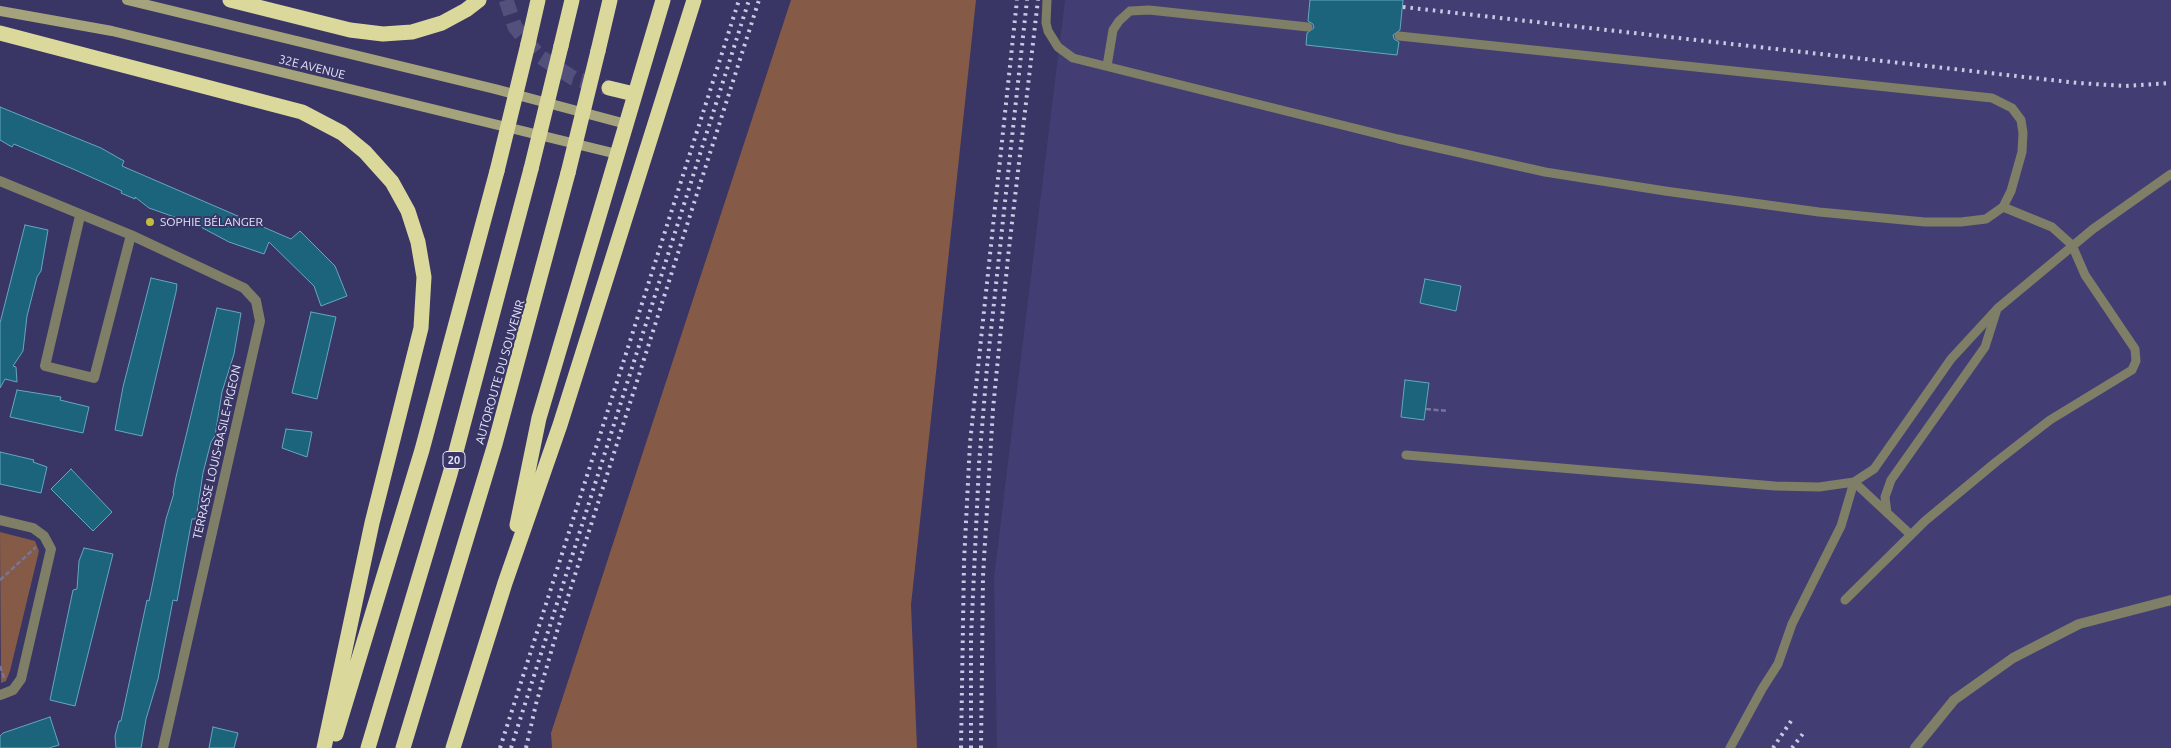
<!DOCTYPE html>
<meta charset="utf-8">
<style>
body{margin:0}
canvas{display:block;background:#393564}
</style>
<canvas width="2171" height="748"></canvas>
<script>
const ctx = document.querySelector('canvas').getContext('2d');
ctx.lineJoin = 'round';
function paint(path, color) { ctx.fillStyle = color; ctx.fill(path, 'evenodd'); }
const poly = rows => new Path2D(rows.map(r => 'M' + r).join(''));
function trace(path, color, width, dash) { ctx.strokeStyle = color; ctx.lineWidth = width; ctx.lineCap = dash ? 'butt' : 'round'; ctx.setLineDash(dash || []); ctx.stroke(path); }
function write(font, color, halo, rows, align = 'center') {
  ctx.font = font + ' Ubuntu,sans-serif'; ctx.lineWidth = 4; ctx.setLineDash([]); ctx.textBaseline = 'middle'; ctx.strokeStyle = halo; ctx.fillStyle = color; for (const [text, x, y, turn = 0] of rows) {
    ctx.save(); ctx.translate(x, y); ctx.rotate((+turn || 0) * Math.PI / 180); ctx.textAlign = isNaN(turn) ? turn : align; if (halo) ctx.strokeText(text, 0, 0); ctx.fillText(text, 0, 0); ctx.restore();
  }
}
paint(poly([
 [1065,0,2171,0,2171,748,997,748,994,577]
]), '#423e73');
paint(poly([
 [791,0,976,0,911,605,917,748,552,748,551,733],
 [0,532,35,541,39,551,10,671,6,681,1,683]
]), '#855a46');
const building = poly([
 [1310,0,1403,0,1400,30,1393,35,1394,39,1399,42,1397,55,1306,45,1307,33,1314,28,1313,24,1308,21,1310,0],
 [0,107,101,148,124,161,122,166,291,239,300,231,335,266,347,296,321,306,314,286,269,242,264,254,229,242,197,225,149,208,135,197,135,199,121,193,122,191,73,169,14,144,12,147,0,140,0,107],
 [25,225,48,230,41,271,37,277,27,316,23,351,13,366,16,367,17,382,5,379,0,388,0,323,25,225],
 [151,278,177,284,176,292,142,436,115,430,123,387,151,278],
 [1425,279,1461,286,1456,311,1420,303,1425,279],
 [217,308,241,313,234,354,222,392,215,436,211,442,203,473,196,519,192,519,177,601,173,600,158,679,146,719,141,748,116,748,115,736,119,721,121,721,147,600,149,601,166,519,174,493,173,493,176,477,217,308],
 [311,312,336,317,317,399,292,393,311,312],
 [1405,380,1429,383,1424,420,1401,417,1405,380],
 [17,390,61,397,60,400,89,407,83,433,10,417,17,390],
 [286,429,312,432,307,457,282,448,286,429],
 [0,452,34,460,33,462,47,467,41,493,0,484,0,452],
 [71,469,112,512,93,531,51,489,71,469],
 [84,548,113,554,75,706,50,700,73,590,77,589,79,561,84,548],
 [50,717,59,745,49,748,0,748,0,736,3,733,50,717],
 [213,727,238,733,234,748,209,748,213,727]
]);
paint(building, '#1c637c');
trace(building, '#64a7c1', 1);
trace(poly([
 [506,0,515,27,539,56,573,78,609,88]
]), '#53507b', 15, [15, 8]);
trace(poly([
 [1426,409,1448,411],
 [0,580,36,547],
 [0,666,5,680]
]), '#77759b', 2.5, [5, 2.5]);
trace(poly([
 [1047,0,1046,23,1048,31,1058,47,1073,58,1398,139,1545,172,1665,191,1819,212,1925,222,1961,222,1986,219,2003,207,2011,191,2022,152,2023,133,2021,120,2012,108,1992,98,1399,36],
 [1107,66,1113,30,1119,21,1130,11,1149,10,1308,27],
 [1406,455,1775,486,1819,487,1854,482,1874,469,1951,359,1998,308,2093,229,2171,174],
 [1854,482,1911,535],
 [1887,513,1885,497,1891,480,1985,347,1997,309],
 [1845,600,1925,521,1996,462,2050,420,2132,370,2136,361,2135,349,2085,275,2072,245,2052,227,2003,207],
 [1730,748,1762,689,1778,664,1792,624,1841,526,1854,482]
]), '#7f7e66', 9);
trace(poly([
 [0,181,131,235,244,288,256,301,260,321,163,748],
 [80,216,45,366,94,378,131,235],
 [0,520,33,528,44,536,51,549,21,679,13,690,0,695],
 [1915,748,1954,700,2013,658,2079,624,2171,600]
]), '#7f7e66', 10);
trace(poly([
 [127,0,495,89,626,124],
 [0,11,112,31,617,154]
]), '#a5a37c', 10);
trace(poly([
 [230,0,350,30,383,34,412,32,442,23,466,10,479,0],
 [0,33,302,112,342,133,365,152,392,182,408,211,418,242,424,277,421,328,372,523,324,748],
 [528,44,538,0],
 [561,46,572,0],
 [598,51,610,0],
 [609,88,634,94],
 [517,525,539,418,663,0],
 [336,734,422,450,497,171],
 [368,748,450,474,531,169],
 [403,748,495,444,568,173],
 [453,748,505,583,560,425,694,0]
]), '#dbd89c', 15);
trace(poly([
 [1403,7,2078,83,2125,86,2171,83],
 [500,748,739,0],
 [511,748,749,0],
 [526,748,536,704,558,628,759,0],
 [961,748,964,562,970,443,1017,0],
 [971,748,971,638,979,464,987,367,1027,0],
 [981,748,983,576,993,409,1008,257,1038,0],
 [1773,748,1791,721],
 [1792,748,1805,731]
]), '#c9c9e4', 4, [2.5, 5]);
trace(poly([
 [531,169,561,46],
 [497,171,528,44],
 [568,173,598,51]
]), '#dbd89c', 15);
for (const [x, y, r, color] of [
 [150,222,5,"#c5bc3d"]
]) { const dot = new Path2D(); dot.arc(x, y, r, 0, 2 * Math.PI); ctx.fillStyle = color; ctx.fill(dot); trace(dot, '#393564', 2); }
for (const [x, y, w] of [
 [454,460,22]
]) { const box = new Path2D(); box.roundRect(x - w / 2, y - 8.5, w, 17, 4); ctx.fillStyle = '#393564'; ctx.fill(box); trace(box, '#e6e6fd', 1); }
write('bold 11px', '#e6e6fd', null, [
 ["20",454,460]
]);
write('12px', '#e6e6fd', '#393564', [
 ["32E AVENUE",312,67,14],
 ["AUTOROUTE DU SOUVENIR",500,372,-74],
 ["TERRASSE LOUIS-BASILE-PIGEON",217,452,-77]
]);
write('12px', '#e6e6fd', '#393564', [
 ["SOPHIE BÉLANGER",160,222]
], 'left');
</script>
